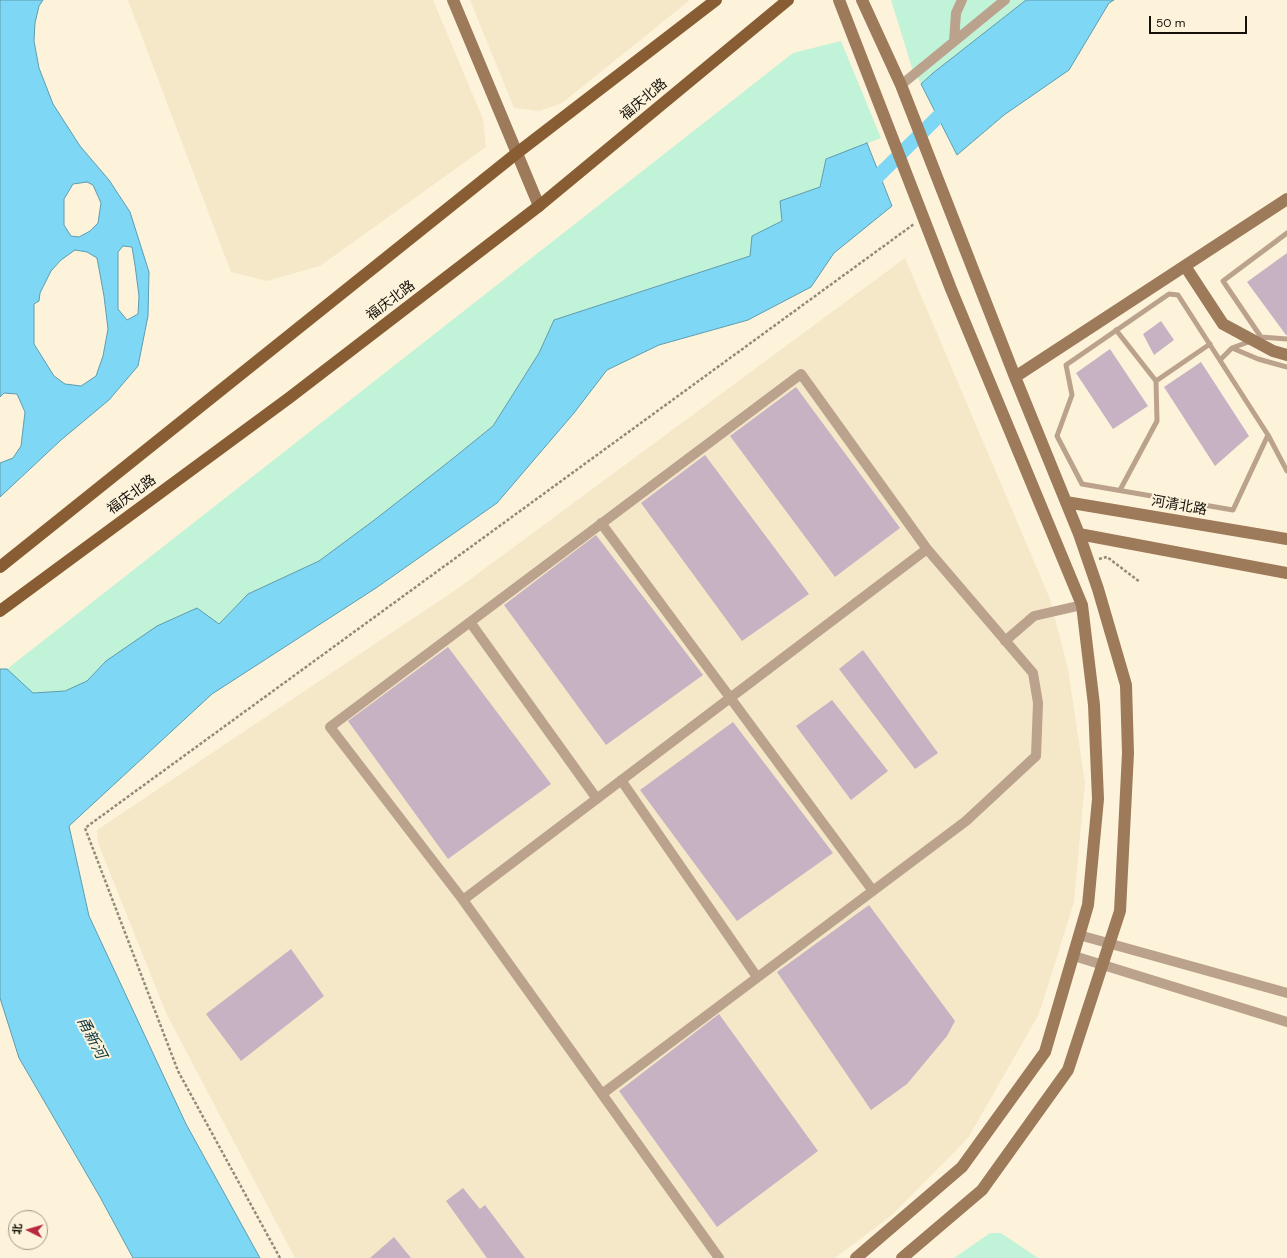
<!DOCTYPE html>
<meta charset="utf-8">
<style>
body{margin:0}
#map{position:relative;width:1287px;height:1258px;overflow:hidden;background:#fdf3db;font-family:"DM Sans","Noto Sans SC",sans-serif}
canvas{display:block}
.north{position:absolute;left:8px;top:1210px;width:40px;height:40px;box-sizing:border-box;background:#fdf3db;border:1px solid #a09987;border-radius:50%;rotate:275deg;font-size:11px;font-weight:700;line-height:16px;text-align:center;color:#151109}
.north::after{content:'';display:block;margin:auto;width:14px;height:18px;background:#b92841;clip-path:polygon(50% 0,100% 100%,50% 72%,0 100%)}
.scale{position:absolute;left:1149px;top:16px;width:98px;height:18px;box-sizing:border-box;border:2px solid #151109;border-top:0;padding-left:5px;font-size:12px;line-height:14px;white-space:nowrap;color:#151109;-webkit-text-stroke:3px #fdf3db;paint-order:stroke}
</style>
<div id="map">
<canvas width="1287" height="1258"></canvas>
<div class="north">北</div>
<div class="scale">50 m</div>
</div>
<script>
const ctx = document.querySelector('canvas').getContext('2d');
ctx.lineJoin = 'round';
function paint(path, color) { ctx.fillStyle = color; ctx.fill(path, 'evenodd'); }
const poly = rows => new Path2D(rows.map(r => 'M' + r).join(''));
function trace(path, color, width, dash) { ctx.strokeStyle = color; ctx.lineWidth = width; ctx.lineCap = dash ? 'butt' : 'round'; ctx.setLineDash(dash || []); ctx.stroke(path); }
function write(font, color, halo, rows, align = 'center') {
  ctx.font = font + ' "DM Sans","Noto Sans SC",sans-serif'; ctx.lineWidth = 4; ctx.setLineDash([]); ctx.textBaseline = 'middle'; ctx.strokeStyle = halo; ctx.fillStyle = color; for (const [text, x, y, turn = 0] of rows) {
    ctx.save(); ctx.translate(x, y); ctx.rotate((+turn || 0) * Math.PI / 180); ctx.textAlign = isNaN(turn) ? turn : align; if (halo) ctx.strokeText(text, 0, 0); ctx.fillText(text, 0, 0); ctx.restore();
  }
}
paint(poly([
 [128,0,433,0,483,119,486,147,320,266,267,281,231,272],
 [470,0,690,0,562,103,539,111,514,108],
 [905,258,1050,599,1068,669,1085,783,1074,902,1039,1014,968,1138,892,1215,835,1258,295,1258,166,1013,98,843,97,830,457,589]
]), '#f4e8c9');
paint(poly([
 [891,0,1026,0,933,73,921,84,912,68],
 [841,41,881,138,826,159,820,187,780,201,782,221,752,236,751,256,554,320,539,353,493,426,451,460,377,518,319,561,248,594,219,624,106,661,87,681,65,691,33,693,19,684,7,669,793,53],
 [990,1233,1001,1233,1038,1258,954,1258]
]), '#c1f3d9');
const water = poly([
 [0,0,43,0,39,6,35,23,34,41,39,68,53,104,80,146,109,180,130,212,149,272,148,316,138,366,109,400,61,440,0,497,0,463,13,458,21,446,25,412,17,394,4,393,0,397,0,0],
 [87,182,93,185,101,203,98,223,90,231,79,237,71,236,64,225,64,199,73,184,87,182],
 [123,246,132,247,135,265,139,296,138,314,127,320,118,309,118,252,123,246],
 [75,250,87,252,97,258,104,296,108,329,103,356,96,376,81,386,65,384,54,376,34,344,34,304,39,301,40,293,51,271,61,260,75,250],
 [1026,0,1114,0,1109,3,1069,70,1004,115,957,155,921,84,933,73,1026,0],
 [867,143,892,206,834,253,811,287,748,320,659,345,607,370,574,413,497,503,376,588,212,694,69,826,89,916,186,1124,260,1258,133,1258,100,1197,19,1058,0,998,0,669,7,669,33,693,65,691,87,681,106,661,157,626,197,608,219,624,248,594,319,561,377,518,451,460,493,426,539,353,554,320,750,256,752,236,782,221,780,201,820,187,826,159,867,143]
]);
paint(water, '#7ed7f4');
trace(water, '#5e9cae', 1);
trace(poly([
 [866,188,951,104]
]), '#7ed7f4', 14);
paint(poly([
 [1287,253,1287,335,1286,335,1247,282],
 [1161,321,1174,340,1154,355,1143,334],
 [1110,349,1148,406,1113,429,1076,373],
 [1201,362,1249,436,1215,466,1164,387],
 [796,387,900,528,835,577,730,436],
 [705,455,809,594,742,641,641,503],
 [596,535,703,675,606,745,504,605],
 [448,647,551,784,448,859,348,721],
 [863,650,938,753,915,769,839,669],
 [832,700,888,771,851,800,796,726],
 [733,722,833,853,737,921,640,790],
 [869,905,955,1021,947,1036,907,1084,871,1110,777,972],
 [291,949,324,996,241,1061,206,1014],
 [719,1014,818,1151,717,1227,619,1091],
 [463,1188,480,1209,485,1205,525,1258,487,1258,446,1201],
 [394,1237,411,1258,370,1258]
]), '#c6b2c3');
trace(poly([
 [1099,559,1107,557,1140,582],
 [280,1258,178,1071,85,828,914,224]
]), '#928b7a', 2.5, [3, 2]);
trace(poly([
 [1287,233,1223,281,1261,337,1287,339],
 [1116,330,1156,381,1210,344],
 [1232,348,1251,341],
 [1220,360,1232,348,1258,359,1287,367],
 [1268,435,1233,510,1082,484,1057,436,1072,395,1066,365,1169,294,1178,295,1268,435,1287,471],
 [1120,490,1157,421,1156,381]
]), '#bba28c', 5);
trace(poly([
 [954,41,956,13,962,0],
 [901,85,1005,0],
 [601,523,873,891],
 [470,622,597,799],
 [1005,641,1034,616,1082,605],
 [621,780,757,977],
 [463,900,927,549],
 [1079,935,1287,993],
 [1074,956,1287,1022],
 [602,1094,966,821,1036,756,1038,703,1033,673,927,549,801,374,330,727,463,900,602,1094,719,1258]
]), '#bba28c', 10);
trace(poly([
 [453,0,539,206],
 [839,0,951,289,1082,605,1094,705,1098,799,1088,905,1045,1052,962,1167,856,1258],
 [862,0,901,85,1015,377,1079,534,1098,589,1126,685,1128,753,1120,911,1068,1070,982,1190,902,1258],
 [1185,266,1223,324,1273,351,1287,355],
 [1015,377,1287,199],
 [1066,502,1287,539],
 [1079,534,1287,573]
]), '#9d7a59', 12);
trace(poly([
 [0,567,517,153,716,0],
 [0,611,289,398,539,206,788,0]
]), '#885d33', 12);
write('14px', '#151109', '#fdf3db', [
 ["福庆北路",644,100,-40],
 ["福庆北路",391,301,-37],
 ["福庆北路",132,495,-36],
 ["河清北路",1179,506,10]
]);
write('italic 15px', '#0b3642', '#fdf3db', [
 ["甬新河",91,1038,62]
]);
</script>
